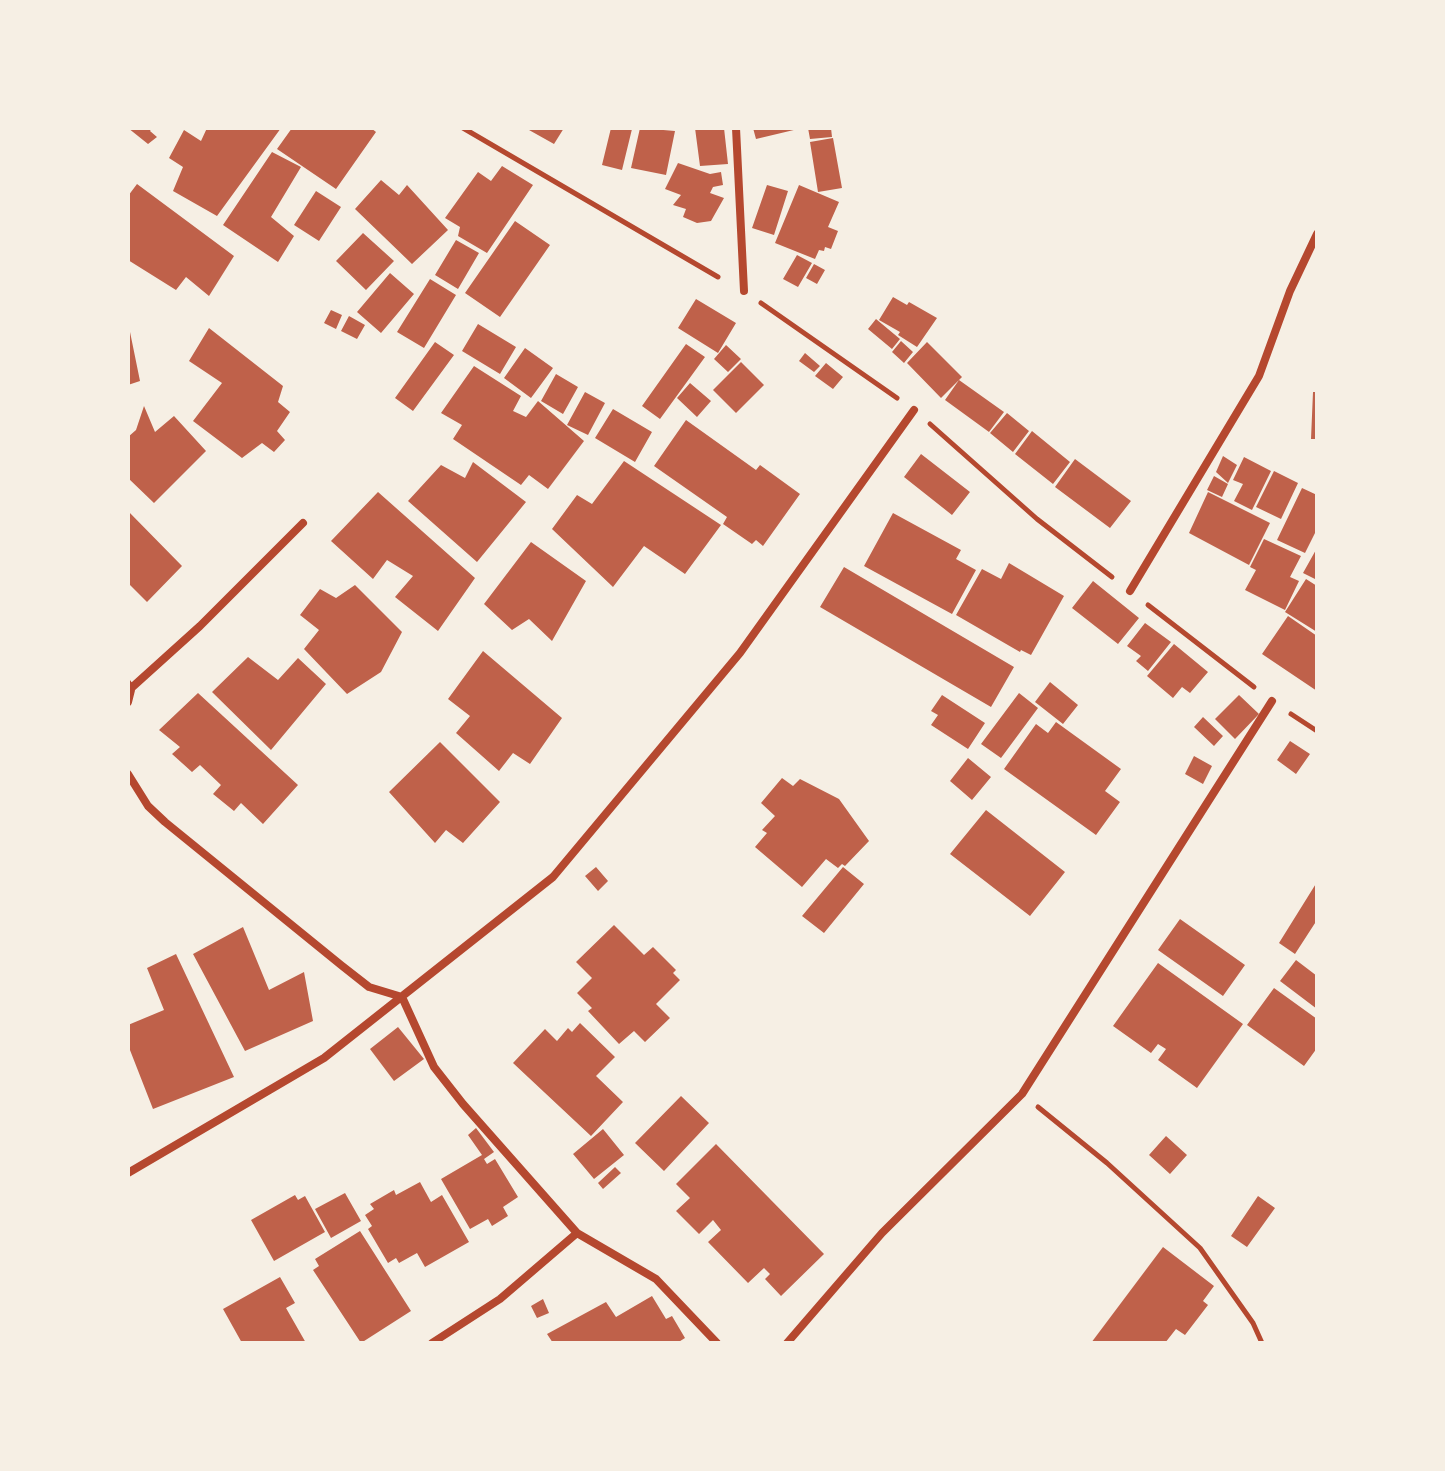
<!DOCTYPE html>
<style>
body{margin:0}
#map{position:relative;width:1445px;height:1471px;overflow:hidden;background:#f6efe4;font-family:"Public Sans",sans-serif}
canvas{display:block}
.frame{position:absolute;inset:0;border:130px solid #f6efe4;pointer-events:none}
</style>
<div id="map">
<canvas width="1445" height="1471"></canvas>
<div class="frame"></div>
</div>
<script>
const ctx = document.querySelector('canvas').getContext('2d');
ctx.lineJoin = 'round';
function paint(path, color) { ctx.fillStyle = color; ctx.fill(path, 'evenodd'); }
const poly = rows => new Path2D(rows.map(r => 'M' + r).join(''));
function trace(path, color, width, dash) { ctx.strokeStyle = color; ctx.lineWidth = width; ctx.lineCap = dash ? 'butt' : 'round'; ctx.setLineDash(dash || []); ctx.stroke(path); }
paint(poly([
 [128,128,152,128,150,131,157,137,148,144],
 [207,128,281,128,217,216,173,191,183,167,169,158,184,130,201,141],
 [292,128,371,128,376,132,336,189,277,149],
 [530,128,564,128,554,144,529,130],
 [611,128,632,129,622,170,602,165],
 [640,128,675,131,666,175,631,168],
 [695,128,724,128,728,164,700,166],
 [753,128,798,128,798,129,756,139],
 [808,128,831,128,832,137,810,139],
 [833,138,842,188,818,192,810,142],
 [272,152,301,167,271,217,294,236,278,262,223,225],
 [678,163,710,174,721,172,723,185,713,187,710,193,724,198,711,221,697,223,683,217,686,209,673,205,681,195,665,189],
 [502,166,533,185,487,253,458,236,460,227,445,218,478,172,491,181],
 [381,180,399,195,407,185,448,230,412,264,355,209],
 [137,184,234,256,209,296,186,277,176,290,128,260,130,240,128,239,128,196],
 [767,185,788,191,774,235,752,228],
 [799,185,839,202,828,227,838,231,831,249,825,247,824,251,819,250,815,259,775,243],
 [316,191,341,207,319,241,294,225],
 [515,221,550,245,500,317,465,293],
 [363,233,394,261,366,290,336,261],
 [456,240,479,253,458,289,435,275],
 [797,255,812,263,798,287,783,279],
 [814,264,825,270,817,284,806,278],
 [390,273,414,294,381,333,357,312],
 [430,279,456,295,424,348,397,332],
 [893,297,907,305,909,302,937,318,917,347,898,335,900,332,879,320],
 [696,299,736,323,718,353,678,328],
 [331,310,342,315,336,329,324,323],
 [349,316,365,325,357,339,341,331],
 [876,319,900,339,892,349,868,329],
 [478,324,516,347,500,374,462,351],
 [129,327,140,381,128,385,128,328],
 [209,328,283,386,278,402,290,412,277,431,285,440,274,452,262,443,242,458,193,421,222,383,189,361],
 [901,341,913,352,904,363,892,352],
 [435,342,454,355,413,411,395,398],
 [927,342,962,377,941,398,907,363],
 [686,344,705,357,660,419,642,406],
 [726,345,741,359,728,372,714,359],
 [525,348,553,368,531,398,504,378],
 [805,353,820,366,814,372,799,361],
 [741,362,764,385,736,413,713,390],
 [826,363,843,377,833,389,815,376],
 [474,366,521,396,513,411,526,417,538,401,584,441,548,489,529,475,521,485,453,439,462,425,441,413],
 [556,374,578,387,563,414,541,401],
 [959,380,1004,412,989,432,945,400],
 [690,383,711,401,697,417,677,398],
 [585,392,605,403,588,435,567,425],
 [1313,392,1317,392,1317,439,1311,439],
 [144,406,155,432,174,416,206,451,154,503,128,478,128,437,136,430],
 [613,409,652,432,635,462,595,438],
 [1007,413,1029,431,1013,452,990,433],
 [686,420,756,470,760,465,800,494,763,546,756,540,752,544,723,524,727,517,654,466],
 [1032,431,1070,462,1053,484,1015,454],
 [921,454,970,492,952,515,904,477],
 [1223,456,1237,465,1228,483,1216,472],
 [1244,457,1271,471,1252,510,1234,501,1243,484,1233,480],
 [1075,459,1131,501,1110,528,1055,487],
 [624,461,721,525,685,574,644,546,613,587,552,529,577,495,592,504],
 [473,462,526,502,477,562,408,501,441,465,465,478],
 [1274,471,1298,483,1281,519,1256,507],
 [1214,476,1228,484,1222,497,1207,490],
 [1302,488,1317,495,1317,529,1305,553,1277,540],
 [378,492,475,578,438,631,395,597,413,576,387,560,373,579,331,541],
 [1208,492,1270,523,1249,565,1189,533],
 [128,511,182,566,147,602,128,583],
 [893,513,961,550,956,559,976,570,952,614,864,566],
 [1264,539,1301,556,1290,577,1299,581,1285,610,1245,590,1256,570,1250,567],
 [531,542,586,581,552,641,529,619,512,630,484,604],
 [1317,548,1317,580,1303,573],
 [1009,563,1064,596,1031,655,1021,650,1020,652,956,615,982,569,1001,579],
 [844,567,1014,667,991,707,820,607],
 [1306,579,1317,586,1317,632,1285,612],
 [1093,581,1139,618,1118,644,1072,608],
 [355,585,402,632,381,672,347,694,304,649,319,630,300,615,320,589,336,598],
 [1288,616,1317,636,1317,691,1262,654],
 [1145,623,1171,642,1148,671,1136,661,1141,656,1127,646],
 [1174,644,1208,672,1190,693,1182,687,1173,698,1147,676],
 [483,651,562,718,530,764,513,753,499,771,456,733,470,716,448,699],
 [248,657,278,680,298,658,326,684,271,750,212,692],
 [1050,682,1078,705,1063,724,1035,702],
 [198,693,298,785,263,824,241,803,234,811,213,794,221,785,200,765,192,772,172,754,180,747,159,730],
 [1019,693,1038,708,1001,758,981,744],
 [942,695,985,723,968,749,931,725,938,715,931,711],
 [1239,695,1259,714,1235,739,1215,719],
 [1203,717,1223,736,1214,746,1194,727],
 [1056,722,1121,769,1105,791,1120,802,1096,835,1004,769,1036,724,1048,733],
 [1290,741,1310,754,1296,774,1277,760],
 [440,742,500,802,463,843,446,830,435,843,389,792],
 [1194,756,1212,766,1203,784,1185,774],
 [968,758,991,777,972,800,950,781],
 [782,778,793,786,800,779,839,799,869,841,845,866,842,864,838,868,826,859,802,887,755,847,767,833,762,830,775,816,761,803],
 [986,810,1065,872,1030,916,950,854],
 [596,867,608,881,598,891,585,876],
 [843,867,864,884,824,933,802,916],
 [1317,882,1317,920,1295,954,1279,943],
 [1180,919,1245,965,1223,996,1158,950],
 [614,925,644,955,653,947,676,970,673,973,680,980,656,1004,670,1018,645,1042,634,1031,619,1044,588,1011,592,1008,577,993,592,978,576,962],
 [243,927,269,990,304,972,313,1021,245,1051,193,954],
 [176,954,234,1077,153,1109,128,1045,128,1025,164,1010,147,968],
 [1296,960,1317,976,1317,1009,1280,981],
 [1158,963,1243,1024,1197,1088,1158,1060,1166,1049,1158,1044,1151,1053,1113,1026],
 [1274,988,1317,1019,1317,1048,1304,1066,1247,1025],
 [580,1023,615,1057,596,1076,623,1102,591,1136,513,1063,545,1029,557,1041,568,1028,572,1032],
 [398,1027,424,1059,394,1081,370,1049],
 [681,1096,709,1123,664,1171,635,1143],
 [476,1128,494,1152,484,1159,487,1164,495,1159,518,1197,503,1207,508,1216,492,1226,488,1219,470,1229,441,1179,482,1155,468,1135],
 [603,1129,624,1155,594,1179,573,1154],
 [1166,1136,1187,1155,1170,1174,1149,1155],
 [716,1144,824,1254,781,1296,765,1279,770,1274,764,1268,748,1283,708,1242,721,1230,713,1220,699,1234,676,1211,690,1198,676,1184],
 [615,1167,621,1173,603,1189,598,1183],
 [420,1182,431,1202,442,1195,469,1242,425,1267,417,1253,399,1263,396,1258,388,1263,368,1229,372,1226,365,1215,374,1209,370,1204,394,1190,396,1195],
 [345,1193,361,1221,331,1238,315,1209],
 [295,1195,298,1200,305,1196,325,1232,274,1261,251,1220],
 [1258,1196,1275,1208,1247,1247,1231,1236],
 [360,1231,411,1311,361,1343,313,1270,319,1266,315,1259],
 [1163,1247,1214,1286,1203,1301,1208,1305,1185,1335,1176,1329,1165,1343,1091,1343],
 [280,1277,295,1303,286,1308,306,1343,242,1343,223,1309],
 [652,1296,666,1319,672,1316,685,1338,677,1343,553,1343,547,1334,606,1302,616,1317],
 [543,1299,549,1313,537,1318,531,1306]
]), '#bf614a');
trace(poly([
 [463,128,718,277],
 [761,303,897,398],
 [930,424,1037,519,1112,577],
 [1148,605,1254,687],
 [1291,714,1317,731],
 [1038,1107,1107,1163,1200,1248,1253,1323,1262,1343]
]), '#b5482f', 5);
trace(poly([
 [736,128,744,291],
 [1130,591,1259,376,1290,291,1317,234],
 [128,684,131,690,128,702],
 [128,691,200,626,303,523],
 [128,774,148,806,165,822,341,965,369,987,402,997,434,1067,463,1104,577,1233,656,1279,717,1343],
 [128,1173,324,1058,553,877,740,653,914,410],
 [432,1343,500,1299,577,1233],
 [787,1343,882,1233,1022,1094,1272,701]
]), '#b5482f', 8);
</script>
